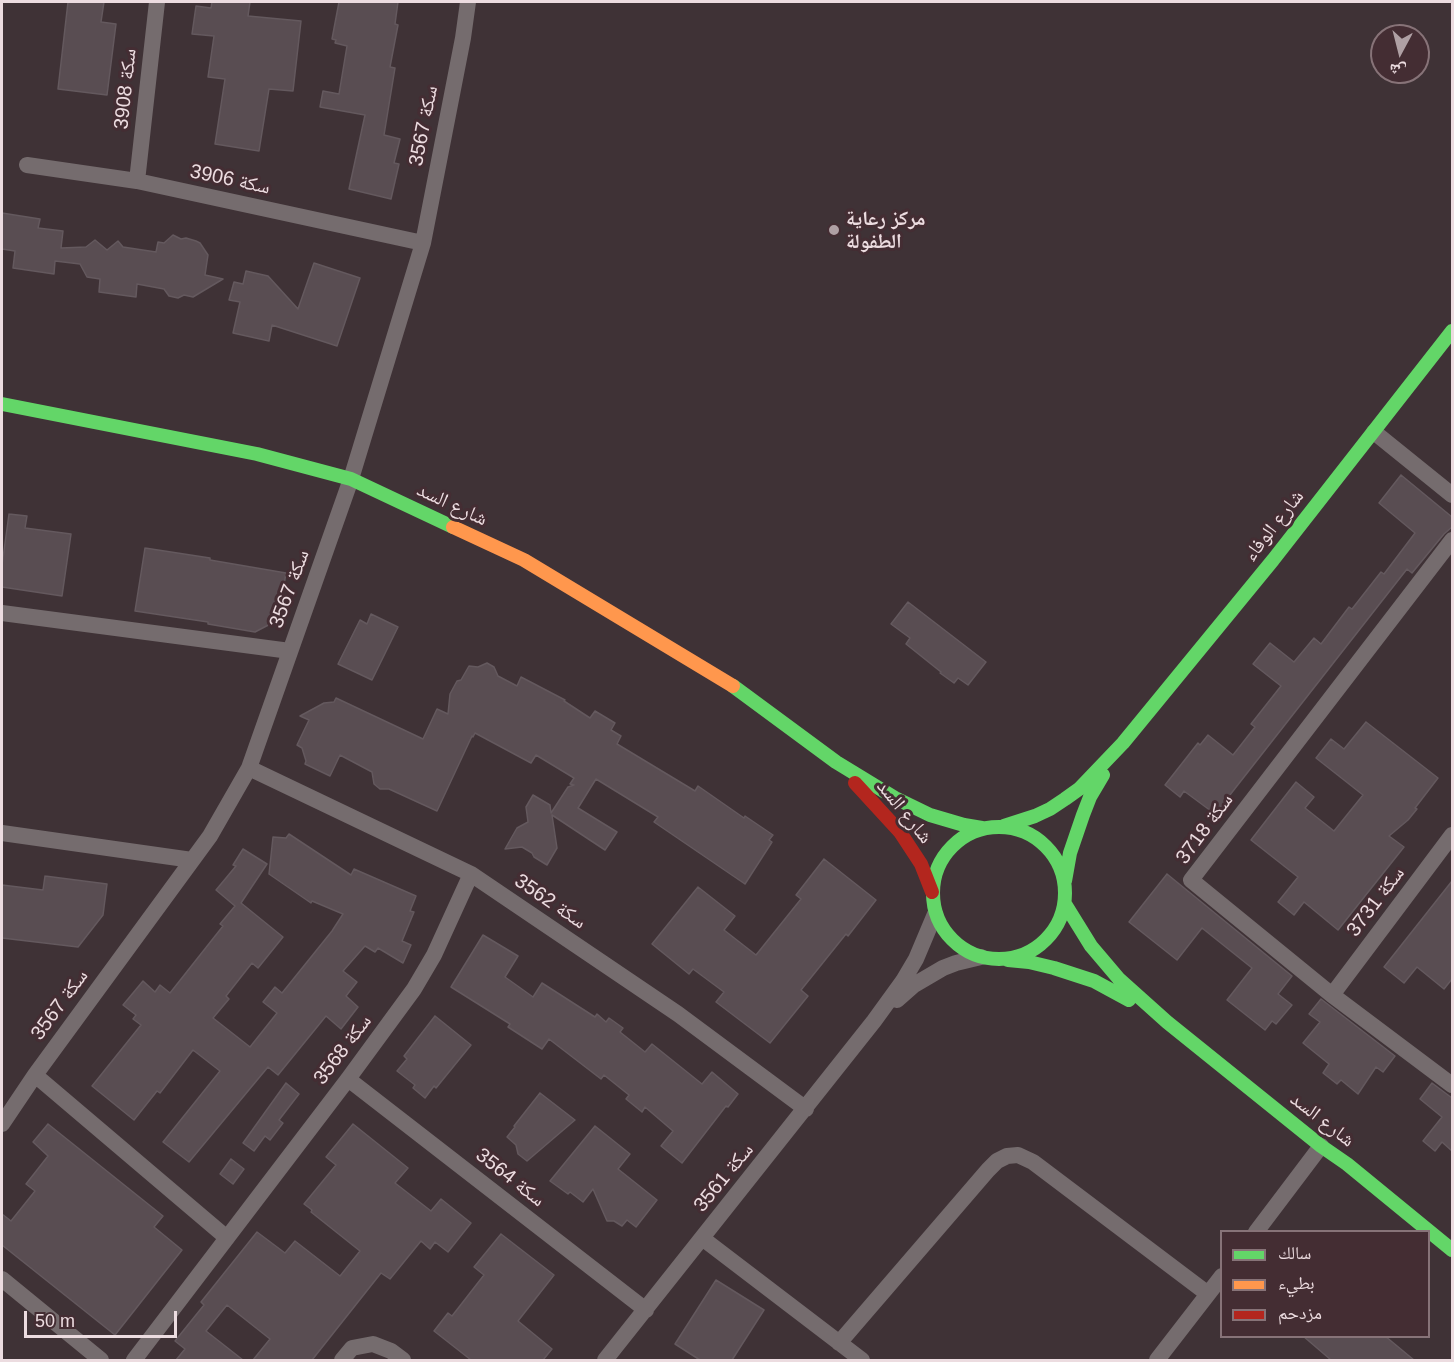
<!DOCTYPE html>
<meta charset="utf-8">
<style>
body{margin:0}
#map{position:relative;width:1454px;height:1362px;overflow:hidden;background:#3f3236;font-family:Helvetica,"Noto Naskh Arabic",sans-serif}
canvas{display:block}
.frame{position:absolute;inset:0;border:3px solid #ecdce0;pointer-events:none}
.legend{position:absolute;left:1220px;top:1230px;width:210px;height:108px;box-sizing:border-box;background:#442d33;border:2px solid #877378;margin:0;padding:8px 10px;list-style:none;font-size:18px;color:#ecdce0}
.legend li{display:flex;align-items:center;gap:12px;height:30px}
.legend b{width:30px;border:2px solid #877378}
.north{position:absolute;left:1370px;top:24px;width:60px;height:60px;box-sizing:border-box;background:#442d33;border:2px solid #877378;border-radius:50%;rotate:187deg;font-size:16px;font-weight:700;line-height:24px;text-align:center;color:#ecdce0}
.north::after{content:'';display:block;margin:auto;width:21px;height:27px;background:#afa0a4;clip-path:polygon(50% 0,100% 100%,50% 72%,0 100%)}
.scale{position:absolute;left:24px;top:1311px;width:153px;height:27px;box-sizing:border-box;border:3px solid #ecdce0;border-top:0;padding-left:8px;font-size:18px;line-height:21px;white-space:nowrap;color:#ecdce0;-webkit-text-stroke:4px #442d33;paint-order:stroke}
</style>
<div id="map">
<canvas width="1454" height="1362"></canvas>
<div class="frame"></div>
<ul class="legend">
<li><b style="height:8px;background:#63d668"></b>سالك</li>
<li><b style="height:8px;background:#ff974d"></b>بطيء</li>
<li><b style="height:8px;background:#b3261e"></b>مزدحم</li>
</ul>
<div class="north">ش</div>
<div class="scale">50 m</div>
</div>
<script>
const ctx = document.querySelector('canvas').getContext('2d');
ctx.lineJoin = 'round';
function paint(path, color) { ctx.fillStyle = color; ctx.fill(path, 'evenodd'); }
const poly = rows => new Path2D(rows.map(r => 'M' + r).join(''));
function trace(path, color, width, dash) { ctx.strokeStyle = color; ctx.lineWidth = width; ctx.lineCap = dash ? 'butt' : 'round'; ctx.setLineDash(dash || []); ctx.stroke(path); }
function write(font, color, halo, rows, align = 'center') {
  ctx.font = font + ' Helvetica,"Noto Naskh Arabic",sans-serif'; ctx.lineWidth = 6; ctx.setLineDash([]); ctx.textBaseline = 'middle'; ctx.strokeStyle = halo; ctx.fillStyle = color; for (const [text, x, y, turn = 0] of rows) {
    ctx.save(); ctx.translate(x, y); ctx.rotate((+turn || 0) * Math.PI / 180); ctx.textAlign = isNaN(turn) ? turn : align; if (halo) ctx.strokeText(text, 0, 0); ctx.fillText(text, 0, 0); ctx.restore();
  }
}
const building = poly([
 [68,2,104,2,101,22,116,24,107,95,58,89,68,2],
 [212,2,250,2,248,16,301,21,293,91,269,89,259,151,215,144,225,79,208,77,214,36,192,34,196,6,211,8,212,2],
 [339,2,398,2,395,24,398,25,390,67,395,68,384,135,400,139,394,163,399,164,391,199,349,189,365,115,320,107,323,91,339,94,347,46,335,43,336,40,332,39,339,2],
 [2,213,40,219,38,228,63,231,61,248,86,247,95,240,107,250,118,241,123,247,156,252,158,242,164,243,173,235,181,239,186,238,196,241,200,243,208,255,205,275,223,279,193,297,184,295,178,298,169,296,164,289,137,284,136,297,99,292,100,279,87,277,80,264,55,261,54,274,13,268,15,251,2,249,2,213],
 [314,263,360,278,337,346,272,325,269,341,233,333,240,302,229,300,234,282,243,284,246,271,268,276,298,309,314,263],
 [1401,475,1452,517,1452,527,1444,534,1412,573,1407,569,1215,814,1184,791,1180,797,1165,785,1198,743,1200,745,1208,735,1233,755,1255,727,1251,724,1281,686,1253,664,1270,643,1294,662,1314,638,1321,644,1349,607,1352,609,1381,572,1384,574,1415,533,1379,503,1401,475],
 [9,514,27,516,25,528,71,534,62,596,2,587,2,565,9,514],
 [145,548,210,558,210,560,286,573,278,620,255,632,208,624,208,622,135,611,145,548],
 [908,602,986,662,968,685,958,678,954,683,940,673,941,672,906,644,910,638,891,624,908,602],
 [371,614,398,627,372,680,338,664,360,620,367,624,371,614],
 [487,663,494,667,498,676,517,686,521,677,565,700,564,701,590,718,595,711,615,723,611,730,621,736,617,744,695,791,698,786,744,818,745,816,773,835,769,840,772,842,745,884,654,822,658,817,596,779,578,808,617,832,605,850,552,815,557,848,547,865,534,857,532,853,522,847,505,849,517,828,528,822,526,807,533,795,550,805,551,813,568,787,574,785,570,784,574,778,536,755,531,763,475,733,473,737,472,736,437,811,389,789,380,789,374,784,372,772,340,755,330,776,305,764,306,761,302,748,297,745,309,720,300,716,324,703,334,702,336,698,423,739,437,709,448,714,450,694,457,681,461,680,469,666,478,667,487,663],
 [1366,722,1438,778,1415,808,1417,809,1408,820,1389,836,1404,847,1338,930,1304,902,1294,915,1278,902,1298,877,1251,840,1296,782,1314,797,1305,808,1334,831,1363,795,1316,758,1331,739,1344,749,1366,722],
 [289,834,351,875,354,869,416,896,410,911,414,912,402,941,411,945,403,963,378,948,375,952,365,946,343,971,357,982,346,996,358,1007,341,1029,326,1016,278,1075,268,1067,189,1162,163,1142,220,1071,193,1050,160,1093,157,1091,134,1120,92,1086,141,1025,133,1019,136,1015,123,1005,143,981,155,992,160,985,170,993,223,926,220,924,235,906,216,890,236,866,233,865,243,849,267,864,241,903,283,937,258,968,252,963,226,996,229,999,213,1018,250,1047,277,1013,263,1002,275,987,282,993,332,931,343,914,312,901,311,903,269,874,273,837,286,838,289,834],
 [824,859,876,900,848,936,846,934,801,990,808,996,770,1043,716,1002,724,992,693,969,689,974,652,944,698,887,735,916,724,930,756,955,801,899,796,895,824,859],
 [1167,874,1292,976,1278,994,1292,1005,1276,1024,1272,1021,1265,1030,1227,1000,1252,968,1202,928,1177,960,1129,922,1167,874],
 [45,876,107,884,103,915,78,947,2,938,2,885,43,890,45,876],
 [1452,881,1452,979,1444,989,1417,967,1404,983,1384,967,1452,881],
 [483,935,518,956,505,977,533,997,542,983,595,1017,597,1014,606,1022,609,1018,623,1028,620,1032,645,1052,652,1044,702,1084,712,1072,738,1094,728,1107,726,1106,682,1163,661,1146,673,1131,645,1107,642,1112,626,1099,629,1095,604,1075,601,1079,549,1039,542,1049,508,1027,510,1024,451,987,483,935],
 [1321,999,1395,1056,1383,1072,1376,1067,1358,1094,1341,1080,1337,1084,1323,1073,1329,1064,1303,1043,1320,1022,1309,1014,1321,999],
 [435,1016,471,1045,436,1088,434,1086,425,1098,413,1088,415,1085,397,1071,407,1059,404,1056,435,1016],
 [286,1083,299,1094,279,1120,283,1123,270,1140,265,1136,254,1151,243,1143,286,1083],
 [1432,1083,1452,1098,1452,1151,1442,1142,1435,1151,1423,1141,1442,1117,1420,1099,1432,1083],
 [540,1093,575,1120,527,1161,518,1154,516,1145,507,1137,515,1127,514,1126,540,1093],
 [48,1124,163,1216,154,1227,182,1250,115,1335,2,1245,2,1214,11,1221,35,1191,26,1184,48,1156,33,1142,48,1124],
 [353,1124,408,1168,395,1183,431,1211,441,1199,471,1223,448,1252,435,1242,430,1249,421,1241,390,1279,381,1273,312,1360,253,1360,270,1339,227,1305,206,1331,243,1360,176,1360,185,1349,175,1341,204,1305,201,1302,257,1232,285,1253,295,1241,340,1276,360,1251,311,1212,312,1210,304,1204,336,1165,326,1157,353,1124],
 [595,1126,630,1154,618,1169,657,1200,636,1227,627,1220,622,1226,614,1221,607,1221,593,1189,583,1202,570,1192,568,1194,550,1181,595,1126],
 [231,1159,244,1169,233,1184,220,1174,231,1159],
 [501,1234,554,1275,518,1321,552,1349,543,1360,471,1360,434,1331,448,1313,452,1316,484,1275,474,1267,501,1234],
 [716,1280,764,1310,732,1360,700,1360,675,1344,716,1280],
 [1303,1336,1385,1336,1414,1360,1331,1360,1303,1336]
]);
paint(building, '#594d52');
trace(building, '#64595e', 1.5);
trace(poly([
 [27,165,137,181,423,243],
 [137,181,157,2],
 [1374,432,1452,495],
 [1452,540,1191,880,1332,995,1452,1085],
 [2,613,290,651],
 [249,768,471,874,678,1014,806,1109],
 [2,833,192,860],
 [1332,995,1452,835],
 [897,1000,914,985,943,968,956,963,981,957],
 [35,1075,227,1238],
 [348,1079,646,1310],
 [2,1124,35,1075,210,836,249,768,351,479,423,243,463,38,468,2],
 [1256,1232,1321,1146],
 [702,1238,862,1360],
 [2,1279,101,1360],
 [839,1343,988,1170,997,1161,1007,1156,1018,1155,1033,1162,1208,1294],
 [134,1360,348,1079,414,989,434,955,471,874],
 [342,1360,352,1348,373,1344,391,1351,403,1360],
 [605,1360,874,1021,903,981,916,959,935,914],
 [1157,1360,1222,1276]
]), '#756c6e', 16);
trace(poly([
 [2,404,257,454,351,479,453,527],
 [733,686,836,762,895,798,930,815,964,825,982,828],
 [1004,826,1035,816,1050,809,1065,799,1079,789,1123,743,1273,560,1452,331],
 '933 893a66 66 0 1 1 132 0a66 66 0 1 1-132 0Z',
 [1065,881,1070,853,1083,815,1090,797,1103,775],
 [1065,904,1091,946,1119,979,1167,1022,1321,1146,1347,1164,1452,1250],
 [1008,960,1029,962,1054,968,1094,981,1129,1000]
]), '#63d668', 14);
trace(poly([
 [453,527,524,560,733,686]
]), '#ff974d', 14);
trace(poly([
 [855,783,900,832,921,864,932,892]
]), '#b3261e', 14);
for (const [x, y, r, color] of [
 [834,230,6,"#afa0a4"]
]) { const dot = new Path2D(); dot.arc(x, y, r, 0, 2 * Math.PI); ctx.fillStyle = color; ctx.fill(dot); trace(dot, '#442d33', 2); }
write('20px', '#ecdce0', '#442d33', [
 ["سكة 3908",126,89,-84],
 ["سكة 3567",424,126,-79],
 ["سكة 3906",230,180,12],
 ["شارع السد",452,505,25],
 ["شارع الوفاء",1274,526,-52],
 ["سكة 3567",290,589,-70],
 ["شارع السد",904,812,51],
 ["سكة 3718",1205,829,-54],
 ["سكة 3562",550,902,34],
 ["سكة 3731",1376,902,-53],
 ["سكة 3567",60,1005,-54],
 ["سكة 3568",343,1050,-53],
 ["شارع السد",1322,1120,38],
 ["سكة 3564",510,1178,38],
 ["سكة 3561",724,1178,-51]
]);
write('bold 20px', '#ecdce0', '#442d33', [
 ["مركز رعاية",846,219],
 ["الطفولة",846,242]
], 'left');
</script>
